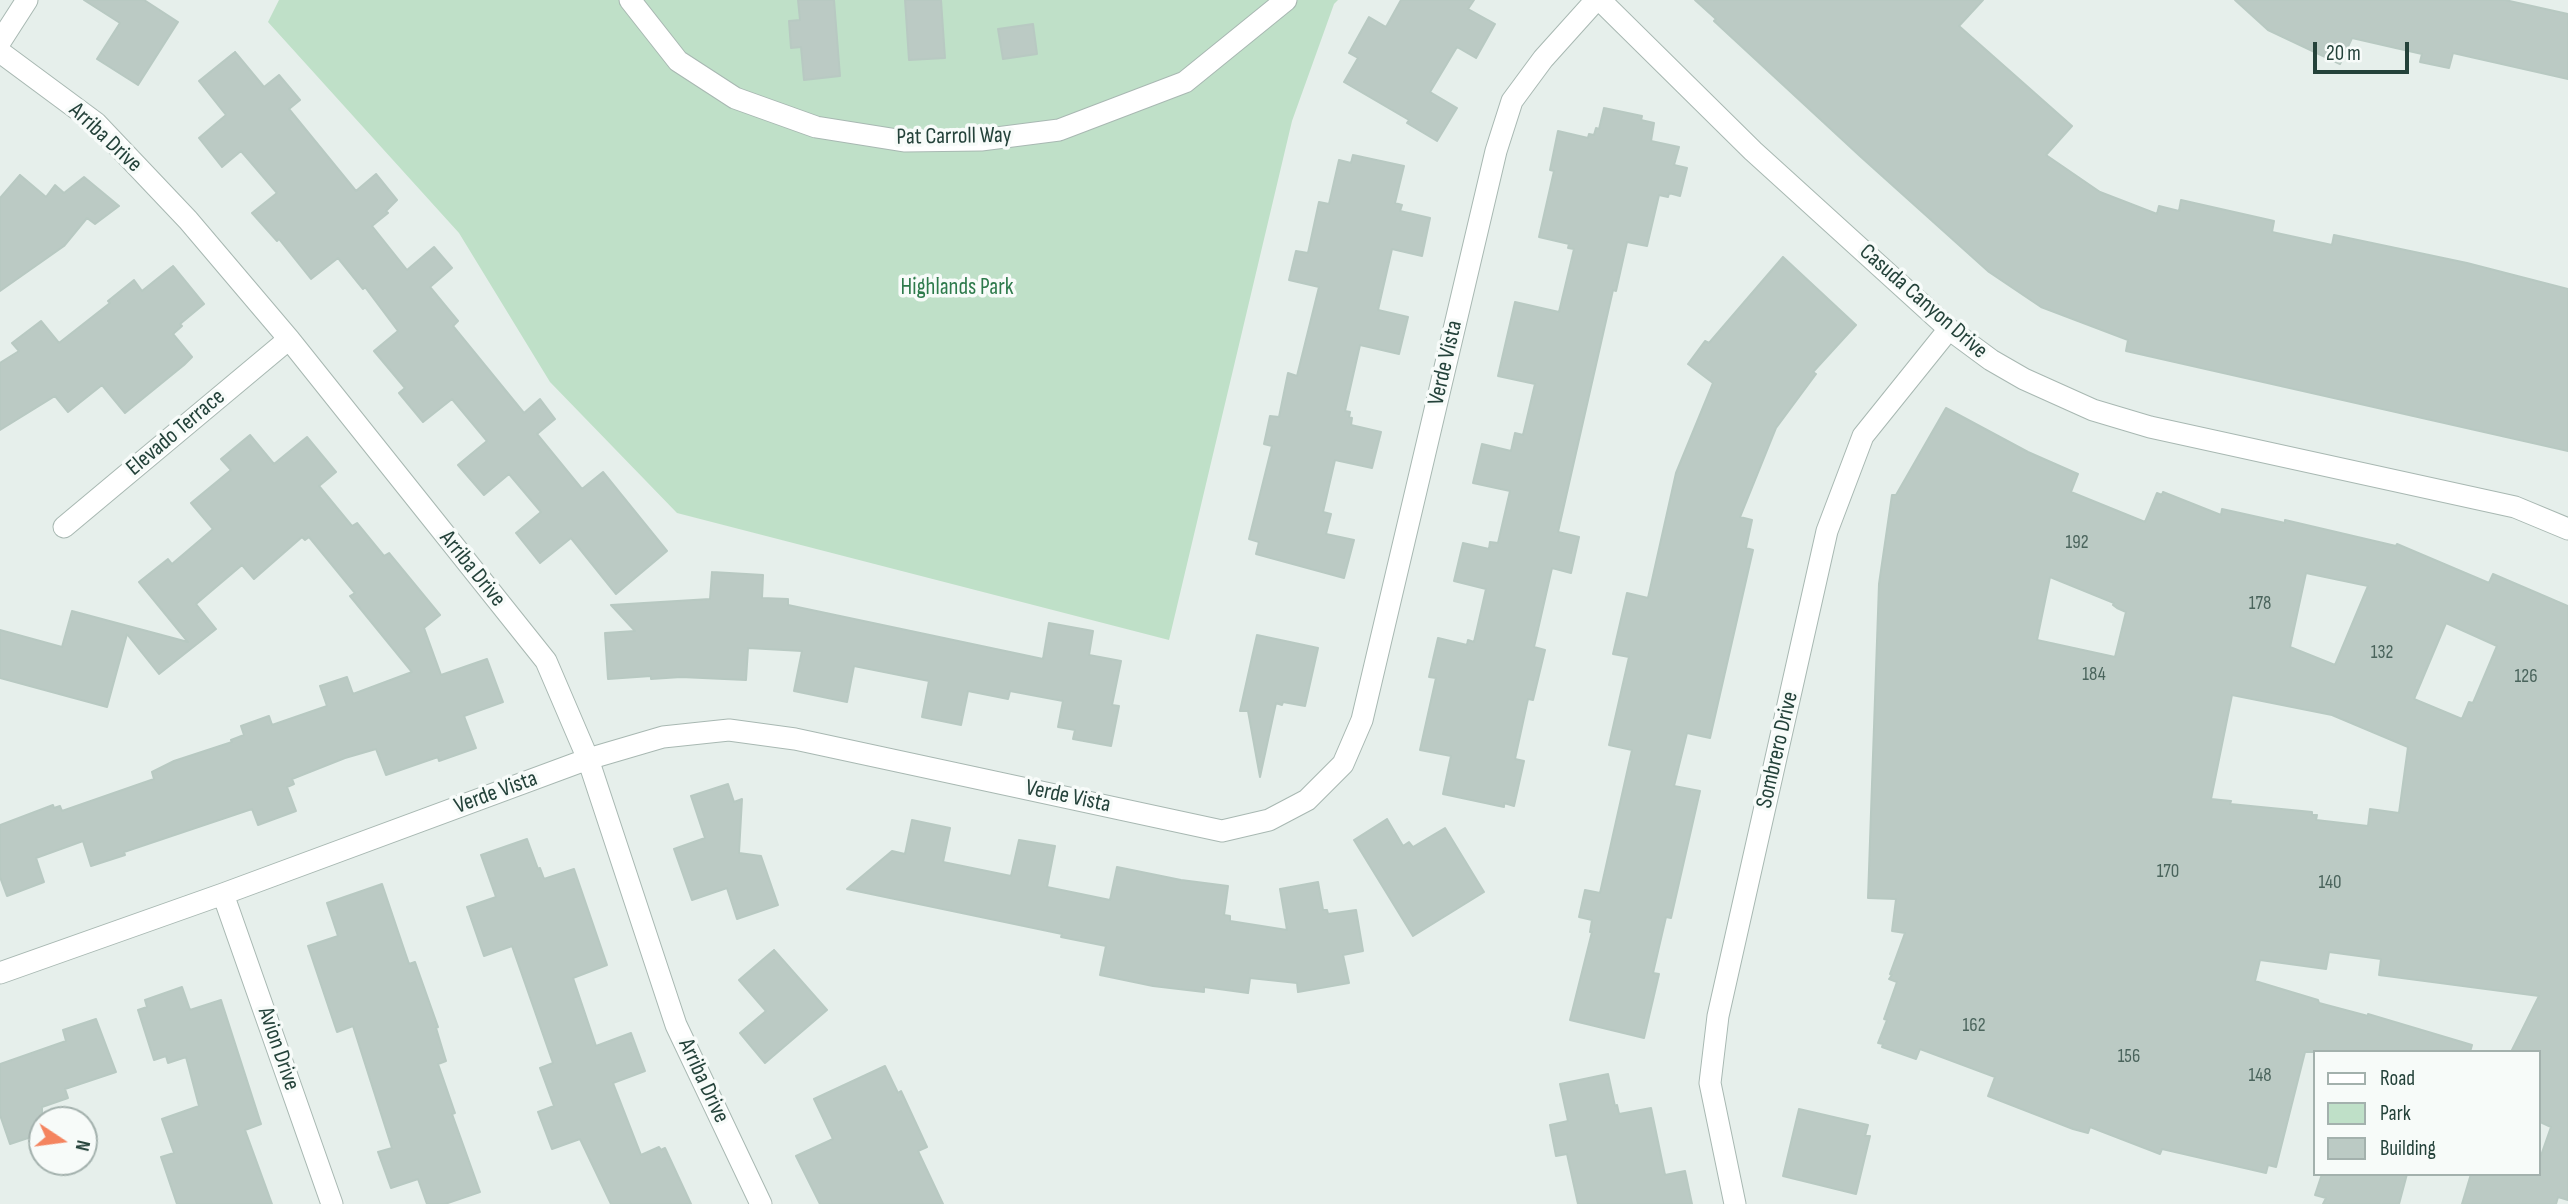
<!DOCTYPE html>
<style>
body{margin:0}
#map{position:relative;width:2568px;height:1204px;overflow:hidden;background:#e6efeb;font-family:"Sofia Sans Condensed",sans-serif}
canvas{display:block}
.legend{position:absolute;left:2313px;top:1050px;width:228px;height:126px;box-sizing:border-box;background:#f7fbf9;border:2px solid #a3b1ad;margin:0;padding:9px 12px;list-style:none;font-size:21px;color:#24423a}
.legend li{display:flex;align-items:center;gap:14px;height:35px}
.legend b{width:35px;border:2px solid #a3b1ad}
.north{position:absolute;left:28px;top:1106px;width:70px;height:70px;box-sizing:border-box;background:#f7fbf9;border:2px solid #a3b1ad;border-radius:50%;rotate:103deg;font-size:19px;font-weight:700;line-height:28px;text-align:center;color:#24423a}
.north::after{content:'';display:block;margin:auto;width:24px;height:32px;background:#f4845f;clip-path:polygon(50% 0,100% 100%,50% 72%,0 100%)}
.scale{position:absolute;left:2313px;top:42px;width:96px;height:32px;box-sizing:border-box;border:4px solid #24423a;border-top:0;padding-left:9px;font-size:21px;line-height:24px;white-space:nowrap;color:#24423a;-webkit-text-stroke:5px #f7fbf9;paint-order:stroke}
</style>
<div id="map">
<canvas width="2568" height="1204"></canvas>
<ul class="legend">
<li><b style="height:9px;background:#fff"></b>Road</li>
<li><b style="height:19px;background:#bfe0c8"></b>Park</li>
<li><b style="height:19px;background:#bbcac4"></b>Building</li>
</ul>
<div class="north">N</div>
<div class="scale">20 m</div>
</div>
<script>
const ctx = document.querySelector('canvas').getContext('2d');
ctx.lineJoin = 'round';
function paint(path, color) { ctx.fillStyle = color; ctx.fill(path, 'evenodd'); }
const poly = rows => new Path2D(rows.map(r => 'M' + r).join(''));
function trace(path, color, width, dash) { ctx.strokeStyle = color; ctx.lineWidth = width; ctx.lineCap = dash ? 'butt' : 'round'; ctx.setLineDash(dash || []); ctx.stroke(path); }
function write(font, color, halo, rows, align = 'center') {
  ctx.font = font + ' "Sofia Sans Condensed",sans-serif'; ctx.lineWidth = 7; ctx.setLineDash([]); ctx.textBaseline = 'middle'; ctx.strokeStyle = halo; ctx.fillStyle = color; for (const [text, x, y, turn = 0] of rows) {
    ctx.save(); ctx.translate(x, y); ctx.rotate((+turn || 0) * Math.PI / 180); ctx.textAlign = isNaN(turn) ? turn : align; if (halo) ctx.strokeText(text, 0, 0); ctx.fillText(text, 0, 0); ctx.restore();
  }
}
paint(poly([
 [279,0,1338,0,1334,4,1292,121,1169,640,677,513,550,382,459,233,268,22]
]), '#bfe0c8');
const building = poly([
 [84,0,144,0,178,22,138,85,97,59,120,23,84,0],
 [798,0,834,0,840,76,804,80,801,47,791,48,789,21,800,20,798,0],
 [905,0,941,0,945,58,909,60,905,0],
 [1401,0,1474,0,1468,9,1495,24,1476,58,1457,47,1430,92,1457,108,1437,141,1407,123,1409,120,1344,82,1358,58,1349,53,1369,17,1386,27,1401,0],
 [1695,0,1983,0,1959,26,2072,126,2046,155,2100,192,2157,214,2159,206,2179,211,2181,200,2274,221,2272,232,2332,245,2334,235,2467,263,2568,289,2568,451,2126,351,2128,340,2041,307,1989,272,1861,157,1714,21,1716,19,1695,0],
 [2235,0,2505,0,2568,14,2568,79,2453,53,2449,68,2420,62,2422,54,2352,38,2340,64,2268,30,2235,0],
 [1033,24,1037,54,1003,59,998,29,1033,24],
 [235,52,264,87,279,75,300,100,289,109,356,191,376,174,397,200,386,211,388,213,372,226,407,270,434,247,452,268,430,287,458,321,453,326,524,413,540,399,555,419,537,434,582,489,603,472,667,551,616,594,571,538,540,563,516,533,541,512,509,474,484,495,458,465,487,441,452,399,423,422,399,393,405,388,374,351,398,331,365,287,363,289,338,258,311,279,279,239,277,241,252,213,277,193,241,151,222,167,199,138,226,115,199,81,235,52],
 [1604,108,1642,116,1641,120,1654,123,1651,141,1679,147,1674,165,1687,168,1680,196,1669,193,1668,197,1659,195,1647,246,1627,242,1616,291,1613,290,1558,532,1579,537,1571,573,1552,568,1534,647,1545,650,1533,700,1528,699,1515,759,1524,761,1514,806,1504,803,1504,807,1443,794,1451,756,1420,750,1436,678,1429,677,1438,638,1467,645,1468,640,1474,642,1486,589,1454,581,1463,543,1489,549,1490,542,1498,543,1510,491,1473,483,1482,444,1511,451,1515,433,1523,435,1535,384,1498,376,1515,302,1559,312,1574,249,1568,248,1569,244,1539,237,1554,171,1550,170,1558,131,1588,138,1589,134,1594,135,1596,128,1599,129,1604,108],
 [1353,155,1404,166,1395,203,1402,205,1400,211,1430,218,1422,256,1392,249,1378,310,1408,317,1399,354,1360,345,1345,411,1350,412,1349,417,1352,418,1351,425,1381,432,1372,468,1335,460,1323,512,1331,514,1326,534,1354,540,1344,578,1256,554,1259,542,1249,539,1272,446,1264,444,1270,416,1279,417,1288,373,1297,376,1319,287,1289,280,1296,251,1308,253,1319,202,1329,204,1339,160,1351,163,1353,155],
 [20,175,46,197,55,185,64,193,84,177,119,206,95,224,87,218,64,246,0,291,0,198,20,175],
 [1783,257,1856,325,1813,372,1816,374,1776,428,1740,517,1752,520,1746,548,1753,550,1710,738,1687,733,1674,786,1700,791,1671,918,1666,917,1653,973,1659,974,1644,1038,1570,1020,1592,932,1590,932,1592,920,1579,917,1585,890,1600,893,1632,750,1609,745,1629,657,1613,654,1627,593,1648,598,1676,473,1713,383,1688,364,1705,341,1709,343,1783,257],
 [173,266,204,304,180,324,182,326,173,334,192,357,184,365,125,413,102,385,68,412,55,396,0,430,0,363,19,351,12,343,41,321,59,343,110,303,108,301,134,280,142,291,173,266],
 [1946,408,2028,452,2078,474,2071,492,2145,522,2157,493,2162,495,2163,492,2221,515,2222,509,2285,523,2285,520,2396,546,2397,544,2489,583,2493,574,2568,606,2568,1200,2558,1197,2556,1204,2462,1204,2471,1174,2538,1174,2538,1164,2551,1127,2538,1121,2538,1052,2511,1052,2539,996,2379,975,2381,959,2329,952,2326,969,2260,960,2255,981,2318,1000,2319,1003,2368,1016,2368,1014,2472,1045,2470,1052,2305,1052,2276,1167,2268,1165,2266,1173,2162,1149,2160,1154,2090,1127,2088,1133,2073,1129,1988,1096,1995,1077,1920,1049,1916,1059,1882,1047,1883,1044,1878,1043,1887,1020,1884,1019,1897,982,1889,979,1892,975,1890,974,1905,933,1892,931,1896,899,1868,898,1879,584,1892,495,1896,495,1946,408],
 [2306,573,2368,586,2335,665,2290,647,2306,573],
 [2050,577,2114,603,2113,605,2117,608,2126,612,2115,657,2037,640,2050,577],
 [2446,623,2497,646,2473,703,2469,702,2462,719,2414,699,2446,623],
 [2232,695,2332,715,2408,747,2399,813,2370,809,2368,826,2316,820,2317,815,2312,815,2312,812,2230,804,2231,801,2211,799,2232,695],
 [250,435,274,464,307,437,336,472,319,486,352,526,357,523,384,556,389,553,440,615,424,628,441,675,487,659,503,702,464,716,476,748,439,761,438,757,386,775,376,749,345,758,292,779,294,784,287,787,296,811,258,825,252,809,124,852,125,855,91,866,83,841,36,858,44,882,7,896,0,877,0,825,53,805,54,808,60,806,62,811,154,779,152,772,174,761,232,742,231,740,244,735,241,726,269,716,272,725,327,706,320,686,347,677,353,694,412,672,350,596,355,593,309,537,305,540,302,537,254,579,242,565,196,604,216,629,159,674,127,634,107,707,0,678,0,630,62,647,72,611,188,642,139,582,168,559,172,564,213,529,191,503,231,470,221,459,250,435],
 [712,572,763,575,762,598,788,599,788,605,1043,659,1049,623,1093,631,1089,655,1121,661,1112,705,1119,706,1111,746,1073,739,1075,730,1058,727,1063,701,1010,691,1008,699,968,691,961,725,922,717,929,681,854,666,847,702,794,691,802,651,748,648,746,680,681,677,651,679,651,676,608,679,605,633,635,631,611,605,710,599,712,572],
 [1257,635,1318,648,1305,706,1283,702,1282,705,1276,703,1260,777,1248,711,1240,711,1257,635],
 [728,784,734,802,742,799,739,853,761,856,778,905,737,919,727,888,692,900,674,849,705,838,691,796,728,784],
 [1387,819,1403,846,1409,842,1413,847,1445,828,1484,892,1413,936,1354,840,1387,819],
 [912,820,950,828,943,862,1011,876,1019,840,1055,846,1047,887,1110,900,1117,867,1181,880,1228,886,1224,915,1230,916,1230,921,1287,930,1280,889,1318,882,1323,910,1327,910,1328,914,1356,910,1363,951,1343,955,1349,983,1298,992,1297,983,1250,978,1248,993,1204,987,1204,992,1153,986,1100,975,1106,946,1061,937,1062,934,847,889,892,851,905,854,912,820],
 [527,839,538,869,540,868,544,879,574,869,607,965,573,978,596,1046,631,1033,645,1071,613,1083,641,1155,659,1147,661,1150,665,1148,691,1204,611,1204,580,1139,552,1149,538,1112,554,1106,540,1068,553,1063,512,946,484,956,467,907,496,897,481,855,527,839],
 [382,884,409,964,415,962,438,1027,436,1028,446,1061,438,1064,455,1113,452,1114,480,1192,445,1204,427,1204,418,1179,391,1188,378,1152,392,1148,353,1026,337,1032,308,946,338,936,327,903,382,884],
 [774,950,827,1010,765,1063,740,1033,766,1011,739,980,774,950],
 [182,987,190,1010,221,1000,261,1124,245,1130,272,1204,177,1204,161,1157,174,1153,162,1119,199,1106,186,1057,168,1063,166,1056,154,1060,138,1010,147,1007,145,1000,182,987],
 [96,1019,116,1072,65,1089,68,1098,42,1107,42,1130,33,1133,34,1136,10,1144,0,1115,0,1064,66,1041,63,1030,96,1019],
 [885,1066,898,1093,901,1091,927,1147,918,1151,943,1204,820,1204,796,1156,833,1139,814,1099,885,1066],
 [1608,1074,1615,1106,1617,1105,1619,1114,1651,1108,1665,1175,1685,1171,1692,1204,1578,1204,1567,1154,1556,1156,1550,1125,1568,1121,1560,1084,1608,1074],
 [1799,1109,1868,1125,1865,1136,1870,1136,1856,1194,1783,1176,1799,1109],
 [2322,1174,2407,1174,2399,1204,2323,1204,2326,1198,2315,1195,2322,1174]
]);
paint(building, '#bbcac4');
trace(building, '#b8c9c2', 2);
const minor = poly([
 [630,0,678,61,735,98,816,127,904,141,981,140,1059,130,1185,82,1286,0],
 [1600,0,1753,151,1949,329,1991,360,2024,379,2093,410,2150,427,2515,507,2568,529],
 [0,42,27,0],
 [0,52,96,123,188,220,289,339,546,661,588,759,676,1025,761,1204],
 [64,527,289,339],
 [223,894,332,1204],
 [0,973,223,894,588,759,663,737,729,730,795,739,1222,831,1269,820,1307,800,1343,764,1362,720,1496,151,1512,101,1543,59,1596,0],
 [1735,1204,1710,1083,1718,1016,1827,531,1863,436,1949,329]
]);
trace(minor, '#a8b8b2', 23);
trace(minor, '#fff', 21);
write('19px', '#4a645c', null, [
 ["192",2077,543],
 ["178",2260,604],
 ["132",2382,653],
 ["184",2094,675],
 ["126",2526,677],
 ["170",2168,872],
 ["140",2330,883],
 ["162",1974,1026],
 ["156",2129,1057],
 ["148",2260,1076]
]);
write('23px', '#24423a', '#f7fbf9', [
 ["Pat Carroll Way",954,137,-1],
 ["Arriba Drive",105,138,43],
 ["Casuda Canyon Drive",1923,302,41],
 ["Verde Vista",1446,363,-77],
 ["Elevado Terrace",176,433,-40],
 ["Arriba Drive",472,569,51],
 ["Sombrero Drive",1778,750,-77],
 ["Verde Vista",496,793,-20],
 ["Verde Vista",1068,797,12],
 ["Avion Drive",278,1049,71],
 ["Arriba Drive",703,1081,65]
]);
write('23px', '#2d7a4b', '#f7fbf9', [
 ["Highlands Park",957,288]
]);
</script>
